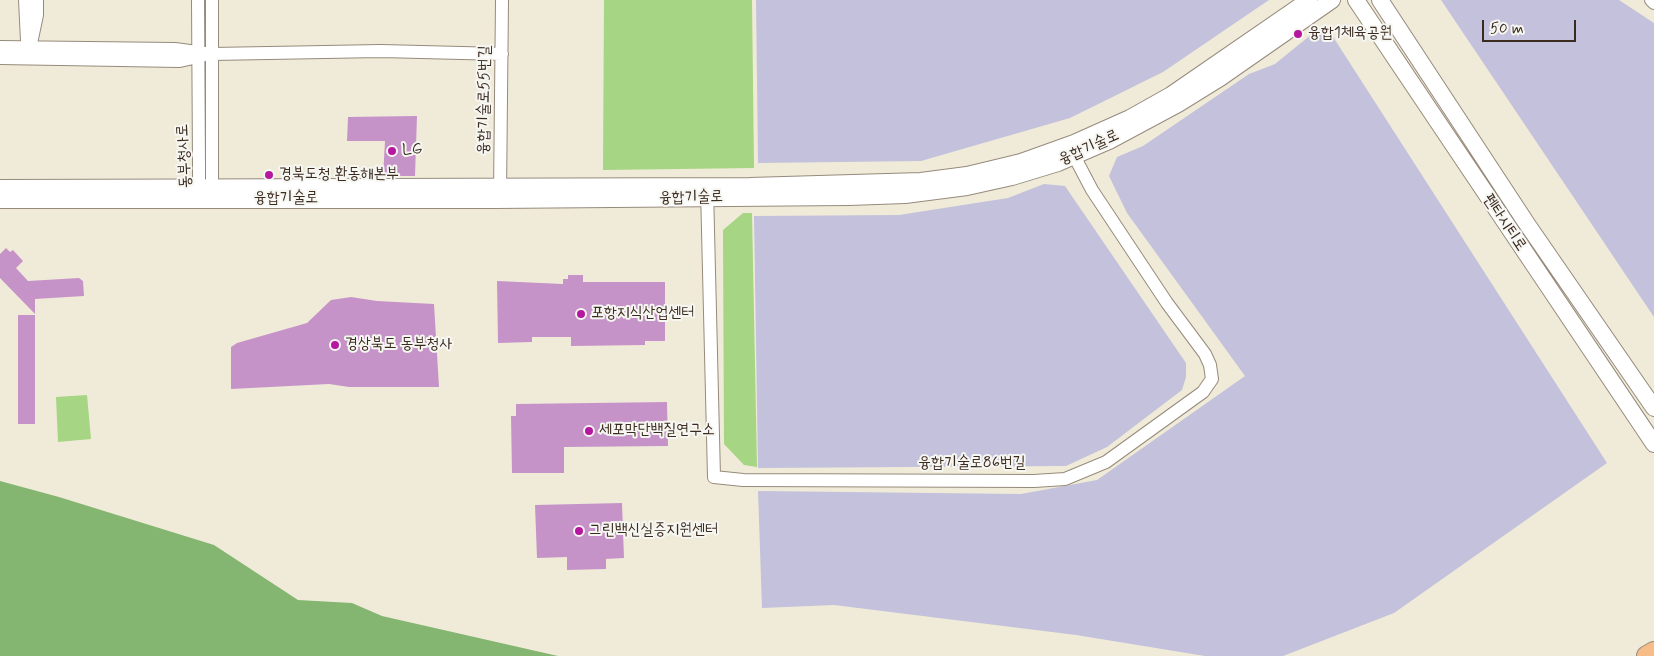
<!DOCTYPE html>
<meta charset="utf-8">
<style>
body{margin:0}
#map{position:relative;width:1654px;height:656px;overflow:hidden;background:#f0ebd9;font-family:Mynerve,sans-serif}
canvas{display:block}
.scale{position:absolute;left:1482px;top:20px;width:94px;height:22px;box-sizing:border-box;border:2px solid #3b2a1e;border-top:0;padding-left:6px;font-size:15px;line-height:18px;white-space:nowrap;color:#3b2a1e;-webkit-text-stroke:4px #f6f6f2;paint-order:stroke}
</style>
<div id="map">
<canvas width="1654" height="656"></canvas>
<div class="scale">50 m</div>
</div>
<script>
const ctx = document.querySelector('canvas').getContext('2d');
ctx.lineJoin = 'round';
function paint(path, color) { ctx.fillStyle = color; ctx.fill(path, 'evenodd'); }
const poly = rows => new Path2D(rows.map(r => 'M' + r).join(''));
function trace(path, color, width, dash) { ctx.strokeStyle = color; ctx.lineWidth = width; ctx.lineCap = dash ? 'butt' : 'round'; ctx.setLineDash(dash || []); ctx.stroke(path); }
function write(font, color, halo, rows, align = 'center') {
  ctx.font = font + ' Mynerve,"Poor Story",sans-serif'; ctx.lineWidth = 4; ctx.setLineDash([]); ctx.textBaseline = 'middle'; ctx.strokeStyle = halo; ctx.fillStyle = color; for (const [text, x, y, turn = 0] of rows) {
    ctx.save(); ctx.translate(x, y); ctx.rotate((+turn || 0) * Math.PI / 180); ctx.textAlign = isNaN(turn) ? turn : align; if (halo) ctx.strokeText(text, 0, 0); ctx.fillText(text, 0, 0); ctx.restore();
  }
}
paint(poly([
 [756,0,1269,0,1163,72,1070,118,921,161,758,163],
 [1441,0,1619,0,1654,23,1654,317],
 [1318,29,1328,29,1607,463,1394,613,1283,656,1205,656,1076,635,834,605,762,608,758,491,1021,494,1097,480,1245,376,1127,213,1109,176,1117,157,1143,146,1249,74,1275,64],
 [1044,184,1065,186,1186,363,1186,377,1182,390,1107,447,1066,466,758,468,754,216,899,215,1008,198]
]), '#c3c1db');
paint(poly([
 [604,0,752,0,754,168,603,170],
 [743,213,752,213,757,467,744,465,724,444,723,230],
 [87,395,91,439,58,442,56,397]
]), '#a6d583');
paint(poly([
 [0,481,59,497,214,545,298,600,352,603,382,616,558,656,0,656]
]), '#84b671');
paint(poly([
 [417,116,415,176,383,176,385,141,347,141,348,117],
 [6,248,10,252,13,250,23,261,16,268,28,281,79,278,83,281,84,296,35,299,35,314,0,278,0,254],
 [568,275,583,275,583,282,665,282,665,341,645,341,645,345,571,346,571,337,532,337,532,342,498,343,497,281,563,284,563,279,568,279],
 [351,297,377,301,434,304,439,387,349,387,329,384,231,389,231,347,237,343,307,323,331,300],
 [18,315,35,315,35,424,18,424],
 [667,402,668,446,564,447,564,473,512,473,511,416,516,416,516,404],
 [622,503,624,558,606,559,606,569,567,570,567,557,537,558,535,505]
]), '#c693c9');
const minor = poly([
 [25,0,27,41],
 [198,0,199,165,199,188,203,195],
 [1651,0,1654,3],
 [0,47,175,49,212,54,381,51,502,54],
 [29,53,37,15,37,0],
 [0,58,180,61,202,56],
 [707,189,714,477,743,480,1034,481,1065,479,1106,462,1203,392,1212,379,1210,365,1205,354,1167,303,1092,190,1071,150],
 [208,195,212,188,212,0],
 [500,195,502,0]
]);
const tertiary = poly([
 [1356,0,1654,444],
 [1380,0,1525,221,1654,408],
 [0,188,750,186,921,181,967,175,1021,162,1074,143,1130,118,1171,95,1309,0],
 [0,200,495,200,849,197,905,195,967,187,1012,177,1058,163,1109,141,1178,104,1220,78,1332,0]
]);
const primary = poly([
 [1647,656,1654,652]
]);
trace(minor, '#968a7c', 14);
trace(tertiary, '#968a7c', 18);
trace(primary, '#968a7c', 22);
trace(minor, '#fff', 12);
trace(tertiary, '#fff', 16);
trace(primary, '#f7bd88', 20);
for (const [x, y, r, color] of [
 [1298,34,5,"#b5179e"],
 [392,151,5,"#b5179e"],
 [269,175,5,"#b5179e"],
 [581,314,5,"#b5179e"],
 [335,345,5,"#b5179e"],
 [589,431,5,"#b5179e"],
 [579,531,5,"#b5179e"]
]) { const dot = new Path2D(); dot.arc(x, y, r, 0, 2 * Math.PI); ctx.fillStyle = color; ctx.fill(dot); trace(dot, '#f6f6f2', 2); }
write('16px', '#3b2a1e', '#f6f6f2', [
 ["융합1체육공원",1308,34],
 ["LG",402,151],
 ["경북도청 환동해본부",279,175],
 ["포항지식산업센터",591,314],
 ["경상북도 동부청사",345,345],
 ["세포막단백질연구소",599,431],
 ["그린백신실증지원센터",589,531]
], 'left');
write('16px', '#3b2a1e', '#f6f6f2', [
 ["융합기술로55번길",485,100,-89],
 ["융합기술로",1089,148,-24],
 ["동부청사로",185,156,-93],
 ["융합기술로",691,198,-1],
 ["융합기술로",286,199],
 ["펜타시티로",1504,223,56],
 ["융합기술로86번길",972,464]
]);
</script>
